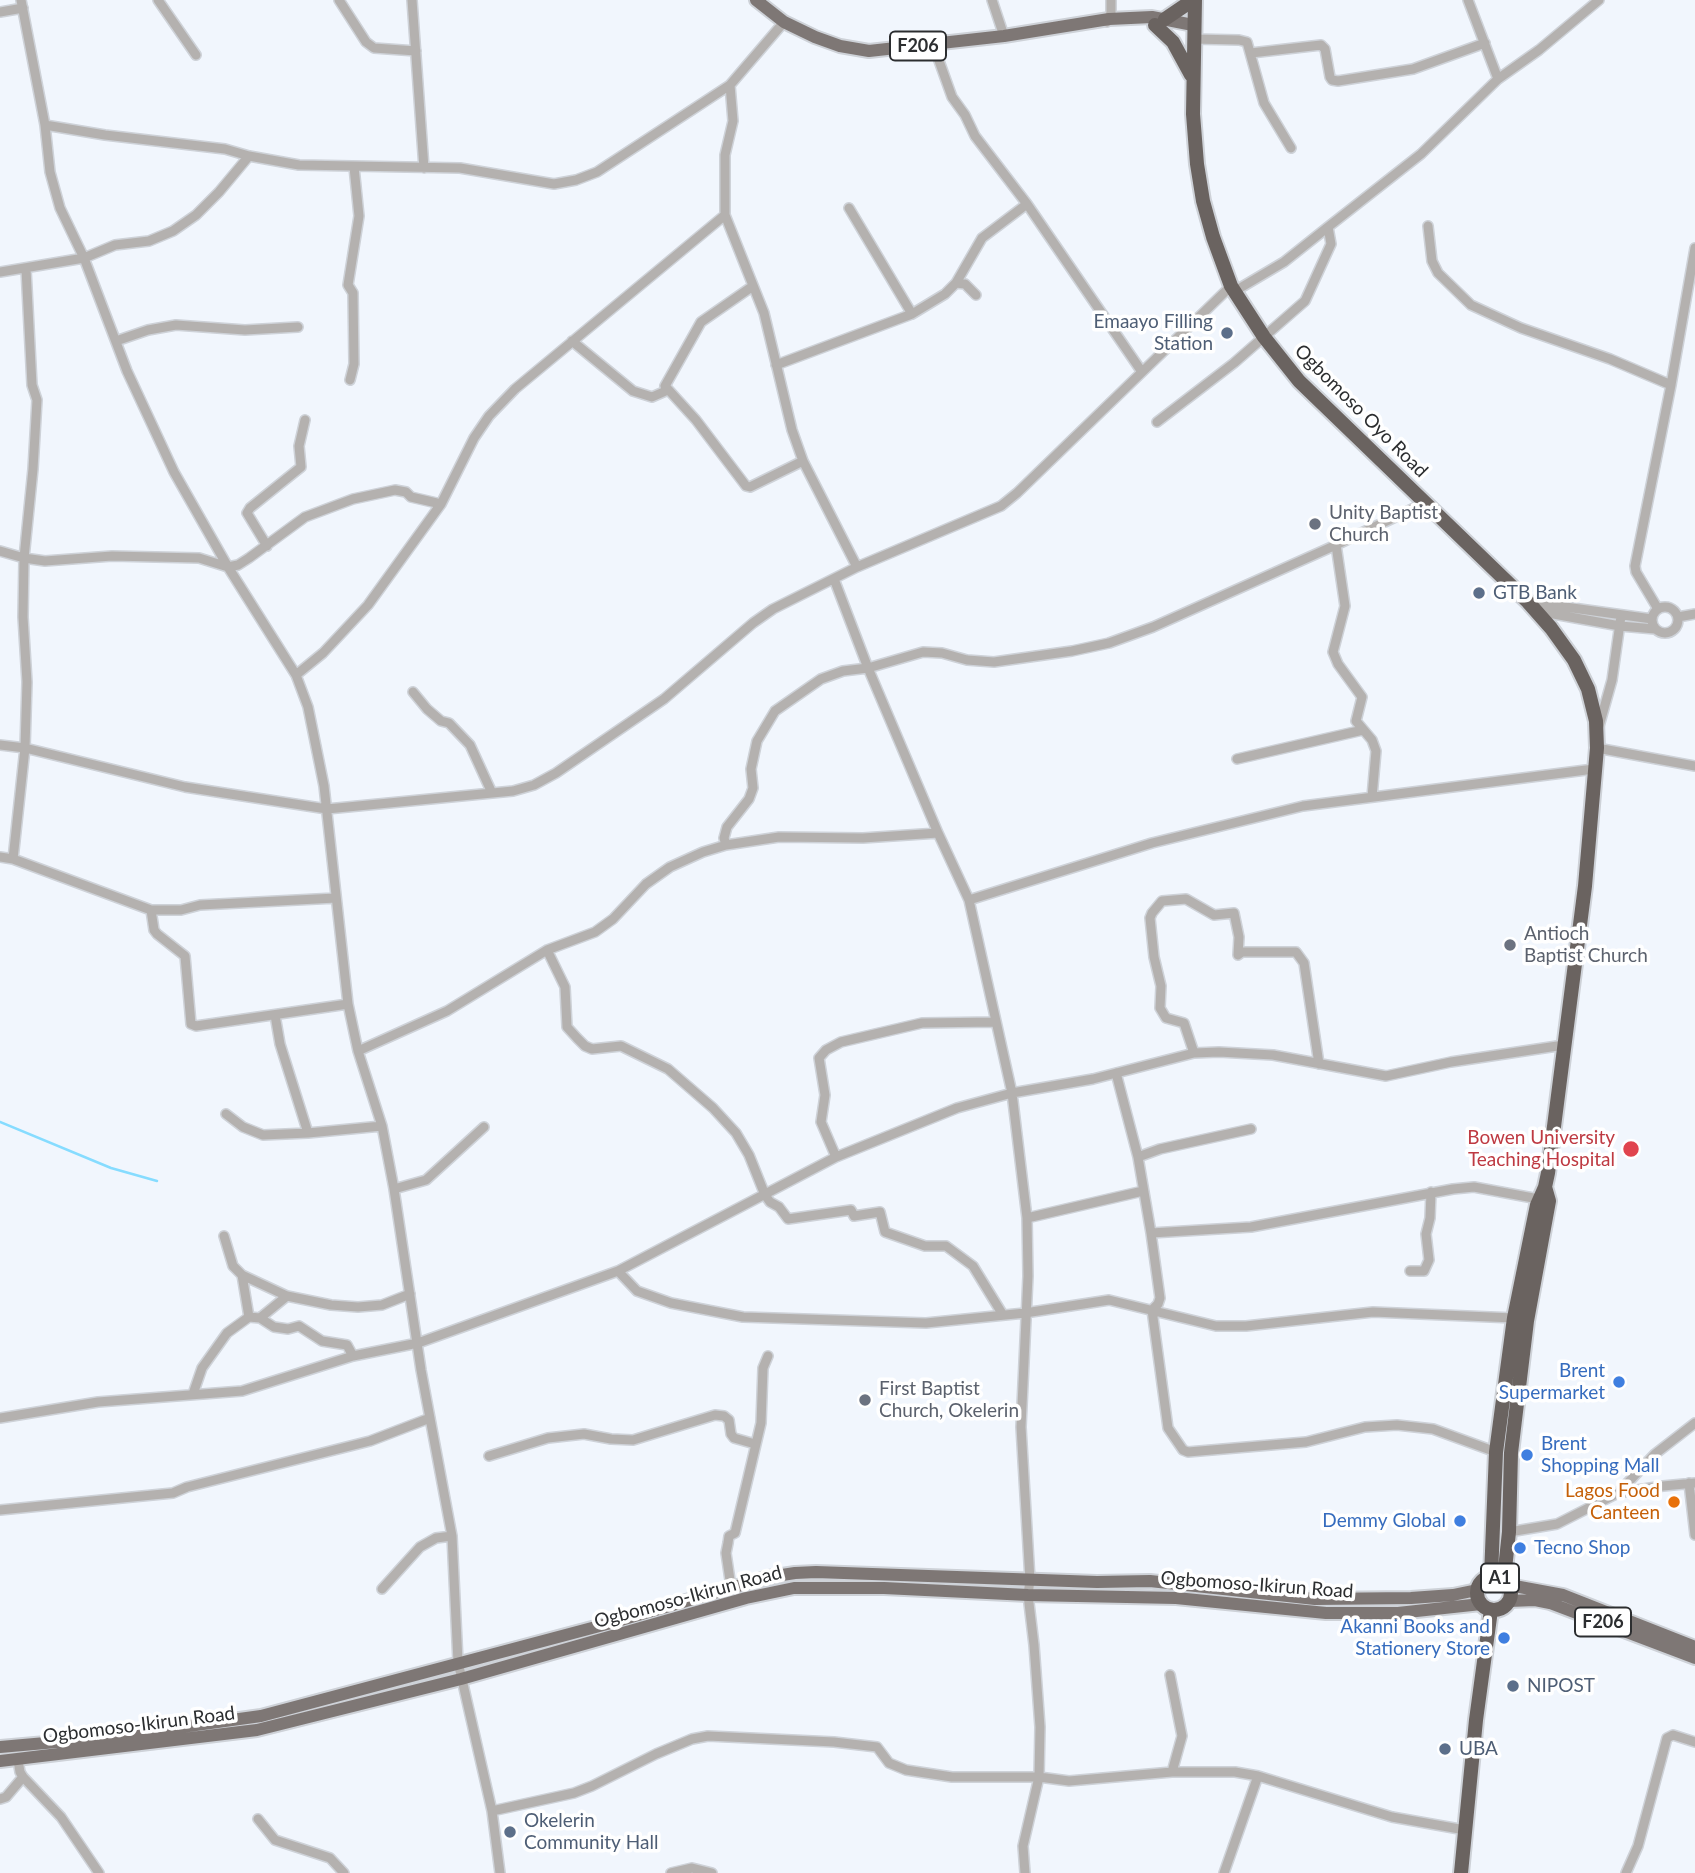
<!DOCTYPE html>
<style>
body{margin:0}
canvas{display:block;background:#f1f6fd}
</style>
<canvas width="1695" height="1873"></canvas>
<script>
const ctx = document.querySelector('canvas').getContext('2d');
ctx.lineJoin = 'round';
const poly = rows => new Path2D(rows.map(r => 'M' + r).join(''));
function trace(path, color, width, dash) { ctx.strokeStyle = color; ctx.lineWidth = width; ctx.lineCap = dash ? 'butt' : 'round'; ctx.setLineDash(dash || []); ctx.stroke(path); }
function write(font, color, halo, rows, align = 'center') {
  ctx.font = font + ' Lato,sans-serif'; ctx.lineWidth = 7; ctx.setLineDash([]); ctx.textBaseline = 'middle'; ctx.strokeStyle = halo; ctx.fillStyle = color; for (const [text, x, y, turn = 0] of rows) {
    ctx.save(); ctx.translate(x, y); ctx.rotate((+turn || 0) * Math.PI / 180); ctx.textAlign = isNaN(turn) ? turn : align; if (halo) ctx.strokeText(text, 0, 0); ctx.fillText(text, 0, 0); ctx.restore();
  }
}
trace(poly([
 [0,1122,111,1168,157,1181]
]), '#86dcff', 2.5);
const minor = poly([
 [21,0,45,125,50,172,60,208,84,258,127,371,174,472,228,567,296,675,308,707,324,786,348,1004,358,1051,382,1126,394,1189,421,1370,452,1536,458,1662,492,1811,500,1873],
 [158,0,196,55],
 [339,0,366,42,374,48,416,51],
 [412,0,424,168],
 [992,0,1004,36],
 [1468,0,1498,79],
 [0,12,23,8],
 [1107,22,1111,13,1111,0],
 [1193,39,1239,40,1247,42,1264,103,1291,148],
 [933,44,952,97,965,115,975,136,1027,204,1142,372],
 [1251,53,1321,45,1325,49,1330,77,1332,80,1338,81,1413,69,1485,43],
 [730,85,733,121,725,155,725,215,764,313,792,430,803,461,857,567],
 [45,125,105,135,225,149,249,156,299,165,460,168,554,184,576,180,597,172,730,85,784,22],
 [849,208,912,314],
 [1428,226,1432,261,1438,273,1471,305,1521,328,1610,359,1671,385],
 [0,272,84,258,115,245,149,241,173,231,196,215,219,192,249,156],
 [956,283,982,238,1027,204],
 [753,286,701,322,665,386,696,420,746,486,750,487,803,461],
 [1235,291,1284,262,1328,227],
 [116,341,148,330,176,325,245,330,298,327],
 [572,341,633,391,652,397,668,390],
 [776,365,912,314,945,294,956,283,965,284,976,295],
 [350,380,354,364,353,293,348,285,359,216,354,167],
 [1157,422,1234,363,1305,301,1331,244,1328,227,1421,154,1498,79,1539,50,1599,0],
 [1336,545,1345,606,1333,652,1338,664,1362,697,1356,721,1372,740,1376,751,1372,797],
 [267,546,247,513,250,508,301,467,299,446,305,420],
 [0,551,24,558,45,561,112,556,199,558,228,567,238,565,249,558,305,517,353,499,395,490,406,492,411,497,441,504],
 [1529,602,1652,619],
 '1652 620a13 13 0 1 1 26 0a13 13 0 1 1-26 0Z',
 [1658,609,1636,572,1635,566,1671,385,1695,248],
 [1537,611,1620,626,1655,629],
 [1678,617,1695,614],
 [296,675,323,653,368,605,441,504,474,438,489,416,515,389,725,215],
 [413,692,427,709,441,721,449,723,470,745,492,793],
 [1599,726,1612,680,1621,616],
 [0,745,25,748,185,787,327,809,513,791,534,785,556,773,664,699,753,623,773,609,857,567,1001,506,1017,493,1231,286],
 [1597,748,1695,766],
 [1237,759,1363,730],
 [726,845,724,838,727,827,749,799,753,788,751,769,757,741,775,711,821,679,843,671,868,668,923,652,942,653,967,660,994,662,1072,651,1109,643,1153,627,1336,545,1425,503],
 [0,857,13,859,151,910,181,910,200,905,336,898],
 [13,859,25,748,27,682,23,617,24,558,33,469,37,400,32,385,26,269],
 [969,900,1152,843,1303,806,1594,769],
 [151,910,154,930,157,934,185,956,191,1024,196,1026,348,1004],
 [547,950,565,987,567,1027,577,1038,585,1046,592,1049,621,1046,668,1069,713,1108,736,1133,749,1155,765,1195,770,1202,779,1207,788,1219,851,1210,854,1216,880,1212,885,1232,925,1246,946,1246,973,1266,1003,1315],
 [275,1015,280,1044,308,1133],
 [358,1051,447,1011,547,950,595,932,613,919,646,884,670,867,703,852,726,845,779,837,863,838,938,833],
 [1194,1053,1184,1023,1166,1018,1160,1008,1161,986,1154,957,1150,918,1152,913,1162,901,1186,899,1214,915,1234,913,1239,937,1238,955,1242,952,1296,952,1304,963,1319,1064],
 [1116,1073,1138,1157,1151,1233,1160,1298,1158,1304,1152,1310,1168,1428,1183,1450,1188,1452,1306,1442,1365,1427,1397,1425,1433,1429,1496,1452],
 [226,1114,243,1127,263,1135,308,1133,382,1126],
 [836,1157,821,1122,825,1095,819,1058,826,1050,841,1042,922,1023,996,1022],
 [1138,1157,1160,1149,1251,1129],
 [394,1189,426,1180,484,1127],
 [1027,1218,1143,1191],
 [1151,1233,1251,1227,1453,1189,1474,1187,1544,1200],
 [224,1236,233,1266,242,1275,287,1296,331,1305,358,1307,382,1305,410,1294],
 [618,1271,637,1291,671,1303,743,1317,926,1323,1025,1313,1109,1300,1216,1326,1246,1326,1373,1312,1514,1318],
 [1410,1271,1424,1271,1429,1260,1426,1234,1430,1218,1431,1192],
 [249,1317,260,1318,274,1327,288,1329,299,1326,322,1341,347,1345,353,1356],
 [260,1318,287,1296],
 [193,1394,202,1368,227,1333,249,1317,242,1275],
 [0,1418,98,1402,242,1391,353,1356,418,1343,618,1271,836,1157,957,1108,1012,1093,969,900,938,833,868,668,834,579],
 [489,1456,548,1438,584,1434,611,1439,633,1440,715,1415,724,1416,729,1420,731,1434,734,1438,755,1444],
 [1689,1483,1695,1535],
 [1619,1492,1655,1454,1695,1423],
 [0,1510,173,1493,187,1487,370,1441,430,1418],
 [1509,1532,1557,1524,1618,1493,1663,1486,1695,1483],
 [731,1587,726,1553,728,1543,729,1536,735,1533,761,1423,763,1368,768,1356],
 [382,1589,420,1547,436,1538,452,1536],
 [1170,1675,1182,1736,1172,1772],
 [18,1760,20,1772,23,1777,61,1817,99,1873],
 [0,1799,6,1797,23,1777],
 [492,1811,574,1793,592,1786,656,1754,692,1739,708,1736,834,1742,877,1747,889,1763,906,1770,952,1777,1039,1777,1069,1781,1172,1772,1235,1772,1258,1776,1392,1817,1465,1830],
 [258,1819,275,1840,330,1858,344,1873],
 [671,1873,692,1868,712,1873],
 [1025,1873,1023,1846,1039,1777,1040,1727,1034,1645,1028,1595,1030,1580,1021,1427,1028,1276,1027,1218,1012,1093,1093,1079,1194,1053,1219,1052,1273,1055,1386,1076,1451,1062,1564,1045],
 [1224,1873,1258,1776],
 [1626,1873,1638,1846,1667,1738,1673,1735,1695,1742]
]);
const major = poly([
 [756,0,784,22,815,37,840,46,869,51,1004,36,1109,19,1152,17,1193,25],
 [1509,1585,1563,1595,1695,1647],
 [1509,1601,1535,1600,1550,1603,1695,1658],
 [0,1747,102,1738,261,1716,607,1624,769,1577,795,1573,816,1572,1097,1582,1150,1581,1315,1599,1411,1598,1453,1595,1477,1590],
 [0,1761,257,1730,461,1679,746,1598,794,1588,884,1588,1028,1595,1176,1598,1326,1613,1398,1613,1481,1604]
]);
const highway = poly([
 [1195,0,1193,114,1197,164,1203,201,1213,237,1231,286,1264,337,1299,381,1528,602,1551,628,1574,660,1588,689,1596,721,1597,748,1585,886,1548,1173,1545,1187,1537,1205,1514,1318,1496,1452,1491,1576],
 [1165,19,1193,0],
 [1155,25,1173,42,1191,75],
 '1477 1593a17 17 0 1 1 34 0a17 17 0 1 1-34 0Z',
 [1504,1578,1509,1532,1511,1453,1527,1321,1549,1201,1545,1187],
 [1461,1873,1476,1720,1491,1610]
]);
trace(minor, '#ced2d8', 12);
trace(major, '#ced2d8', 16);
trace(highway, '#ced2d8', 18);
trace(minor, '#b4b1af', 9);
trace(major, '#7e7775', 12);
trace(highway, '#6a6360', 14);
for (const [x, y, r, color] of [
 [1227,333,7,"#5c6f8a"],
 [1315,524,7,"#6b7280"],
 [1479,593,7,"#5c6f8a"],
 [1510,945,7,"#6b7280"],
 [1631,1149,9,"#e0444e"],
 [1619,1382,7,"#3f7fe0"],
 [865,1400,7,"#6b7280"],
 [1527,1455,7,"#3f7fe0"],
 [1674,1502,7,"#e8710a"],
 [1460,1521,7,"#3f7fe0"],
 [1520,1548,7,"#3f7fe0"],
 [1504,1638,7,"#3f7fe0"],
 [1513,1686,7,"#5c6f8a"],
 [1445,1749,7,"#5c6f8a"],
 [510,1832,7,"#5c6f8a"]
]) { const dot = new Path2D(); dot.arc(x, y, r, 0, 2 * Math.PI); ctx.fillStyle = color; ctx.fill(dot); trace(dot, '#fff', 2.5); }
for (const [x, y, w] of [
 [918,46,56],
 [1500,1578,38],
 [1603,1622,56]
]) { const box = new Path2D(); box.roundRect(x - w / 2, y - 14.5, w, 29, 5); ctx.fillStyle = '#fff'; ctx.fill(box); trace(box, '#2c2e30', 2); }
write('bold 18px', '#2c2e30', null, [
 ["F206",918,46],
 ["A1",1500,1578],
 ["F206",1603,1622]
]);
write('19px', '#4e5e75', '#fff', [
 ["Emaayo Filling",1213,322,"right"],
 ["Station",1213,344,"right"],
 ["GTB Bank",1493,593],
 ["NIPOST",1527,1686],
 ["UBA",1459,1749],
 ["Okelerin",524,1821],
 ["Community Hall",524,1843]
], 'left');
write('19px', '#2c2e30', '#fff', [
 ["Ogbomoso Oyo Road",1361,411,45],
 ["Ogbomoso-Ikirun Road",1257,1585,4],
 ["Ogbomoso-Ikirun Road",688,1597,-15],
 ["Ogbomoso-Ikirun Road",139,1725,-7]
]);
write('19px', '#5b616d', '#fff', [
 ["Unity Baptist",1329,513],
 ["Church",1329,535],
 ["Antioch",1524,934],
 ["Baptist Church",1524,956],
 ["First Baptist",879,1389],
 ["Church, Okelerin",879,1411]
], 'left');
write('19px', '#be3a42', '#fff', [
 ["Bowen University",1615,1138],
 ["Teaching Hospital",1615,1160]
], 'right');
write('19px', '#366cbe', '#fff', [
 ["Brent",1605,1371],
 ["Supermarket",1605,1393],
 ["Brent",1541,1444,"left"],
 ["Shopping Mall",1541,1466,"left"],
 ["Demmy Global",1446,1521],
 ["Tecno Shop",1534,1548,"left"],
 ["Akanni Books and",1490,1627],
 ["Stationery Store",1490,1649]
], 'right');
write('19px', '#c56008', '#fff', [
 ["Lagos Food",1660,1491],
 ["Canteen",1660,1513]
], 'right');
</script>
